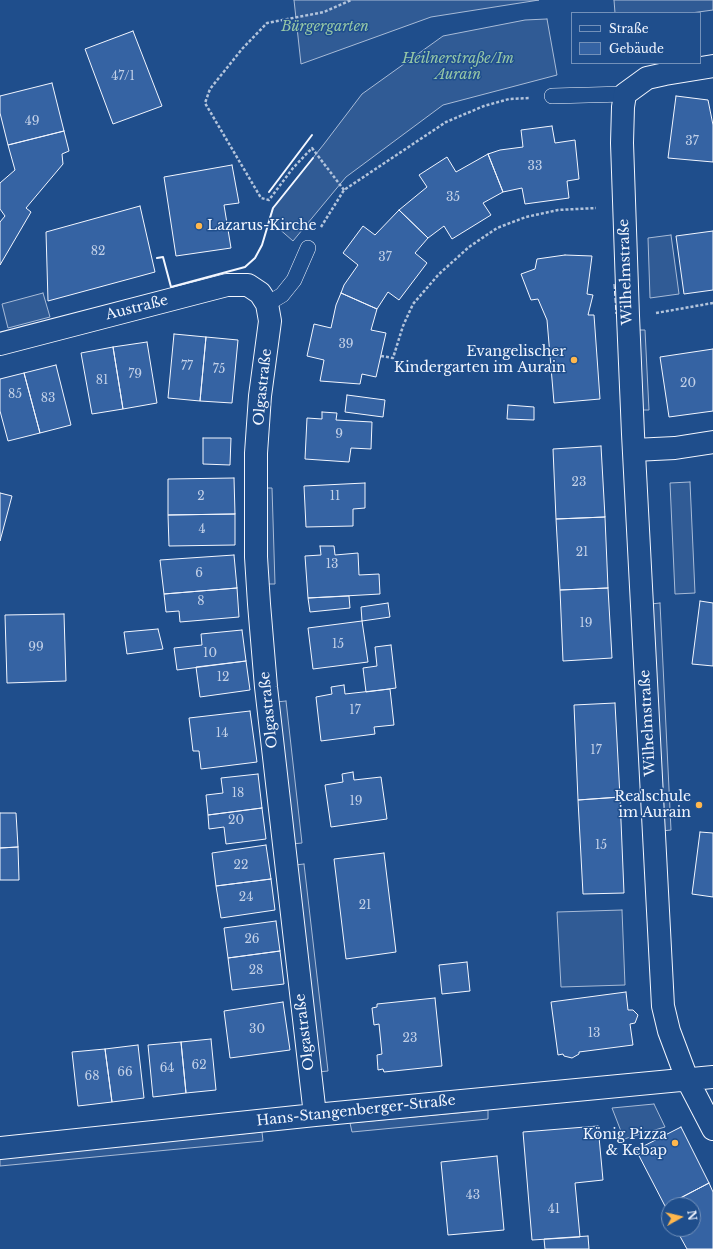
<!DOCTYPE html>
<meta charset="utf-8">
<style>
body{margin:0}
#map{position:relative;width:713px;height:1249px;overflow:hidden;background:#1f4e8c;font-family:"Libre Baskerville",serif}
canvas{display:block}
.legend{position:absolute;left:571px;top:12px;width:130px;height:52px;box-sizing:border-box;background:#1f4e8c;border:1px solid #7391ba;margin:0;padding:5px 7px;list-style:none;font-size:12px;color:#f2f6ff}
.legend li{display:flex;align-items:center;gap:8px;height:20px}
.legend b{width:20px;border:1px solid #7391ba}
.north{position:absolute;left:661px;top:1197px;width:40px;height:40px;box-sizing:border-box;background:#1f4e8c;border:1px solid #7391ba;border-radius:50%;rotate:82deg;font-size:11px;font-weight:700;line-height:16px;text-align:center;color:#f2f6ff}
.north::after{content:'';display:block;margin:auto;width:14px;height:18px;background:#ffb74d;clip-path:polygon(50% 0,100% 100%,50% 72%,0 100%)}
</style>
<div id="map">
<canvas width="713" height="1249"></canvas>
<ul class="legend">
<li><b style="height:5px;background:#1f4e8c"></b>Straße</li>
<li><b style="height:11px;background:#3563a3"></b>Gebäude</li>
</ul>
<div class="north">N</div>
</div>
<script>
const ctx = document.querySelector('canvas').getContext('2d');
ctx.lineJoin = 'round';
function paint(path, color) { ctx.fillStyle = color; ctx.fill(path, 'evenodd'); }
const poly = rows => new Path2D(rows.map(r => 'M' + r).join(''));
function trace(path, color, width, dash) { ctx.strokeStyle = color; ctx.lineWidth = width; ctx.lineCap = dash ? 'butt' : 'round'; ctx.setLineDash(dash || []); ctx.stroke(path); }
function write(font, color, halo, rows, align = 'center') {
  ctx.font = font + ' "Libre Baskerville",serif'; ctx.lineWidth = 3; ctx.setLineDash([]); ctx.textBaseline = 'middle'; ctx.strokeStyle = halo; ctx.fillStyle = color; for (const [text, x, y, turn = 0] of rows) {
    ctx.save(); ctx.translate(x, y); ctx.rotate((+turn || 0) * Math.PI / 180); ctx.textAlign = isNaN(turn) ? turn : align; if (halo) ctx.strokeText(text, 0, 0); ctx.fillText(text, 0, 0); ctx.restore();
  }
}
const built = poly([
 [294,0,539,0,431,17,301,64,294,0],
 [614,0,713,0,713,10,691,13,615,13,614,0],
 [547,19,557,75,443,105,346,177,293,241,269,220,273,208,324,144,362,94,443,36,525,20,547,19],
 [671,235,679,294,650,298,648,238,671,235],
 [43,293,50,317,8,328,2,304,43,293],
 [636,330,645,330,649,410,640,410,636,330],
 [690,482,695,593,675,594,670,483,690,482],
 [262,488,272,488,275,584,265,584,262,488],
 [660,603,671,830,662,831,651,604,660,603],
 [286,701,302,843,292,844,276,702,286,701],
 [304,864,328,1071,318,1072,295,865,304,864],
 [622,910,625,985,561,987,557,912,622,910],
 [654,1104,665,1127,624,1139,612,1108,654,1104],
 [488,1110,488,1119,352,1132,350,1123,488,1110],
 [262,1132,263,1141,0,1166,0,1157,262,1132]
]);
paint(built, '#305b95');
trace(built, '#a8bbd7', 1);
const building = poly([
 [133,31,162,106,113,124,85,49,133,31],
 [52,83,64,131,8,145,0,113,0,96,52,83],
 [676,96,708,100,713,125,713,162,668,158,676,96],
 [552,126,555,143,575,140,579,179,567,181,569,198,525,204,522,188,503,192,488,154,500,150,523,147,521,130,552,126],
 [64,131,69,151,62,154,63,164,26,208,31,212,0,265,0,222,5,216,0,209,0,183,15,170,8,145,64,131],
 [488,154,503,192,483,203,491,215,452,239,444,226,428,238,399,210,427,187,419,175,447,157,456,172,488,154],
 [232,165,239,203,224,205,231,248,176,256,164,177,232,165],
 [140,206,155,272,48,301,46,232,140,206],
 [399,210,428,238,415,253,427,263,399,300,388,292,377,309,341,293,344,285,358,265,343,253,363,226,375,235,399,210],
 [713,231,713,290,684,294,676,236,713,231],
 [565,255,592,256,587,294,593,295,588,315,594,315,600,399,554,403,547,320,538,299,531,300,521,274,535,269,537,259,565,255],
 [341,293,377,309,371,330,386,333,376,377,362,374,360,384,320,381,324,360,307,356,314,324,331,328,336,305,341,293],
 [174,334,206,337,200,401,168,398,174,334],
 [206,337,238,340,232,403,200,401,206,337],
 [147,342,157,403,123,409,113,347,147,342],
 [113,347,123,409,92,414,81,353,113,347],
 [713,349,713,411,669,417,660,357,713,349],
 [56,365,71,425,40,433,24,373,56,365],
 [24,373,40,433,8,441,0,411,0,379,24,373],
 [347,395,385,400,383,417,345,412,347,395],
 [508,405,534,407,534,420,507,419,508,405],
 [322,412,337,413,336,420,372,422,371,449,351,448,349,462,305,459,307,418,322,419,322,412],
 [203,438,231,438,230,465,203,464,203,438],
 [601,446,605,517,556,519,553,449,601,446],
 [234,478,235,514,168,515,168,479,234,478],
 [365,483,365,508,353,509,353,526,306,527,304,486,365,483],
 [0,493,12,496,0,541,0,493],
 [235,514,235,545,169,546,168,515,235,514],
 [605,517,608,588,560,590,556,519,605,517],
 [320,546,334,546,335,555,358,553,359,575,379,574,380,594,308,598,305,556,321,555,320,546],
 [234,555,237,588,164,594,160,560,234,555],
 [237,588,239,617,180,622,179,611,166,612,164,594,237,588],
 [608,588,612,658,563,661,560,590,608,588],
 [349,596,350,608,310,612,308,598,349,596],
 [700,601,713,603,713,666,692,664,700,601],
 [388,603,390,617,362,621,361,607,388,603],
 [64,614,66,681,7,683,5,615,64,614],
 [362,621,368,662,313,669,308,628,362,621],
 [158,629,163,649,127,654,124,632,158,629],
 [242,630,246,661,177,670,174,648,202,645,201,634,242,630],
 [391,645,396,688,366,692,363,668,377,666,375,647,391,645],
 [246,661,250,690,200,697,196,667,246,661],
 [344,685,345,694,390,689,394,725,374,727,375,734,321,741,316,697,332,694,331,687,344,685],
 [615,703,620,797,578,800,574,705,615,703],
 [250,711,257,762,201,769,199,751,193,751,189,718,250,711],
 [353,772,354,780,381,777,387,819,331,827,325,785,343,782,342,774,353,772],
 [258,774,262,808,208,815,206,795,223,793,221,778,258,774],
 [620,797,624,893,583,894,578,800,620,797],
 [262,808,266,839,226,844,224,827,209,829,208,815,262,808],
 [0,813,16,813,18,847,0,848,0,813],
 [700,832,713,833,713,897,692,894,700,832],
 [266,845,271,879,216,886,212,853,266,845],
 [18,847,19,880,0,880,0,848,18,847],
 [384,853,396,952,346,959,334,859,384,853],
 [271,879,275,910,221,918,216,886,271,879],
 [276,921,280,951,228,958,224,928,276,921],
 [280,951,284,984,232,990,228,958,280,951],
 [467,962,470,991,442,994,439,965,467,962],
 [626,992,628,1010,633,1010,638,1015,635,1023,630,1024,633,1045,579,1052,579,1054,572,1058,564,1056,563,1054,558,1055,551,1002,626,992],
 [435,998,442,1066,384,1072,383,1069,378,1070,377,1055,382,1054,379,1024,374,1025,372,1008,377,1007,377,1004,435,998],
 [283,1002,290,1050,230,1058,224,1011,283,1002],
 [211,1039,216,1090,186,1093,181,1042,211,1039],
 [181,1042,186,1093,153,1097,148,1045,181,1042],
 [138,1045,144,1098,112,1102,105,1049,138,1045],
 [105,1049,112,1102,78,1106,72,1052,105,1049],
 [598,1126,603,1180,575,1183,580,1237,532,1240,523,1132,598,1126],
 [681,1127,709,1183,665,1206,636,1150,681,1127],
 [497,1156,504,1230,448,1235,441,1162,497,1156],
 [709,1183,713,1192,713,1249,687,1249,676,1229,693,1229,693,1205,669,1205,669,1214,665,1206,709,1183],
 [588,1236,589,1249,545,1249,544,1239,588,1236]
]);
paint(building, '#3563a3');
trace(building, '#f2f6ff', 1);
const lane = poly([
 [552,96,625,94],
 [267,304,282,295,294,280,308,248]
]);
const street = poly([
 [713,66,665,74,647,78,625,94,623,107,622,143,628,316,633,434,663,1006,669,1031,687,1079,713,1129],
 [0,344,227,285,248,285,260,293,267,304,270,321,260,396,256,453,256,557,259,604,266,687,315,1115],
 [634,450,675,448,713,442],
 [0,1148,315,1115,713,1077]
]);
trace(lane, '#f2f6ff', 16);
trace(street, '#f2f6ff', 24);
trace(poly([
 [344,190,312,148,293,168,269,200,261,198,205,103,210,89,242,49,267,23,324,12,351,0],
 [321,227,344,190,446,122,484,106,509,99,529,98],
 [656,313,713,303],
 [381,356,393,358,403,326,413,304,439,274,469,247,497,228,526,217,558,210,596,208]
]), '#b3c4dc', 2.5, [3, 2]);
trace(lane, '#1f4e8c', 15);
trace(street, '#1f4e8c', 22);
trace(poly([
 [614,284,616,314]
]), '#f2f6ff', 1, [5, 2]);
trace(poly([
 [269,192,312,135],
 [157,258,163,257,171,287,245,267,255,258,262,245,273,208,313,158]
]), '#f2f6ff', 2);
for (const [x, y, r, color] of [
 [199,226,4,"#ffb74d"],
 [574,360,4,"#ffb74d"],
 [699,805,4,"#ffb74d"],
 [675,1143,4,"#ffb74d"]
]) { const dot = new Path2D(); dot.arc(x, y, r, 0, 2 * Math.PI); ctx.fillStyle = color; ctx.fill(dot); trace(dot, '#1f4e8c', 1.5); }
write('12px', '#c3d1e8', null, [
 ["47/1",123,77],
 ["49",32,122],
 ["37",692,142],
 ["33",535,167],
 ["35",453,198],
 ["82",98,252],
 ["37",385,258],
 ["39",346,345],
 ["77",187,367],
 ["75",219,370],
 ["79",135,375],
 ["81",102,381],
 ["20",688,384],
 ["85",15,395],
 ["83",48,399],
 ["9",339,435],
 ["23",579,483],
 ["2",201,497],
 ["11",335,497],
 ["4",202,530],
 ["21",582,553],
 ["13",332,565],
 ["6",199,574],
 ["8",201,602],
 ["19",586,624],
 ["15",338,645],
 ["99",36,648],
 ["10",210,654],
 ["12",223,678],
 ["17",355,711],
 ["14",222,734],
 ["17",596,751],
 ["18",238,794],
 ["19",356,802],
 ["20",236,821],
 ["15",601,846],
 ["22",241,866],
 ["24",246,898],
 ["21",365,906],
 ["26",252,940],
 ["28",256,971],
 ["30",257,1030],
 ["13",594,1034],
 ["23",410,1039],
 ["62",199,1066],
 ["64",167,1069],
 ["66",125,1073],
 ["68",92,1077],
 ["43",473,1196],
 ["41",554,1210]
]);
write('italic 14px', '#97c8a6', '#1f4e8c', [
 ["Bürgergarten",325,27],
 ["Heilnerstraße/Im",458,59],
 ["Aurain",458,75]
]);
write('14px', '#f2f6ff', '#1f4e8c', [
 ["Lazarus-Kirche",207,226,"left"],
 ["Evangelischer",566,352],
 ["Kindergarten im Aurain",566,368],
 ["Realschule",691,797],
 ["im Aurain",691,813],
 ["König Pizza",667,1135],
 ["& Kebap",667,1151]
], 'right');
write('14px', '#f2f6ff', '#1f4e8c', [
 ["Wilhelmstraße",626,272,-92],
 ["Austraße",137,308,-14],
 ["Olgastraße",263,387,-84],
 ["Olgastraße",269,710,-96],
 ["Wilhelmstraße",648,723,-93],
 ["Olgastraße",305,1032,-97],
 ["Hans-Stangenberger-Straße",356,1111,-6]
]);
</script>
